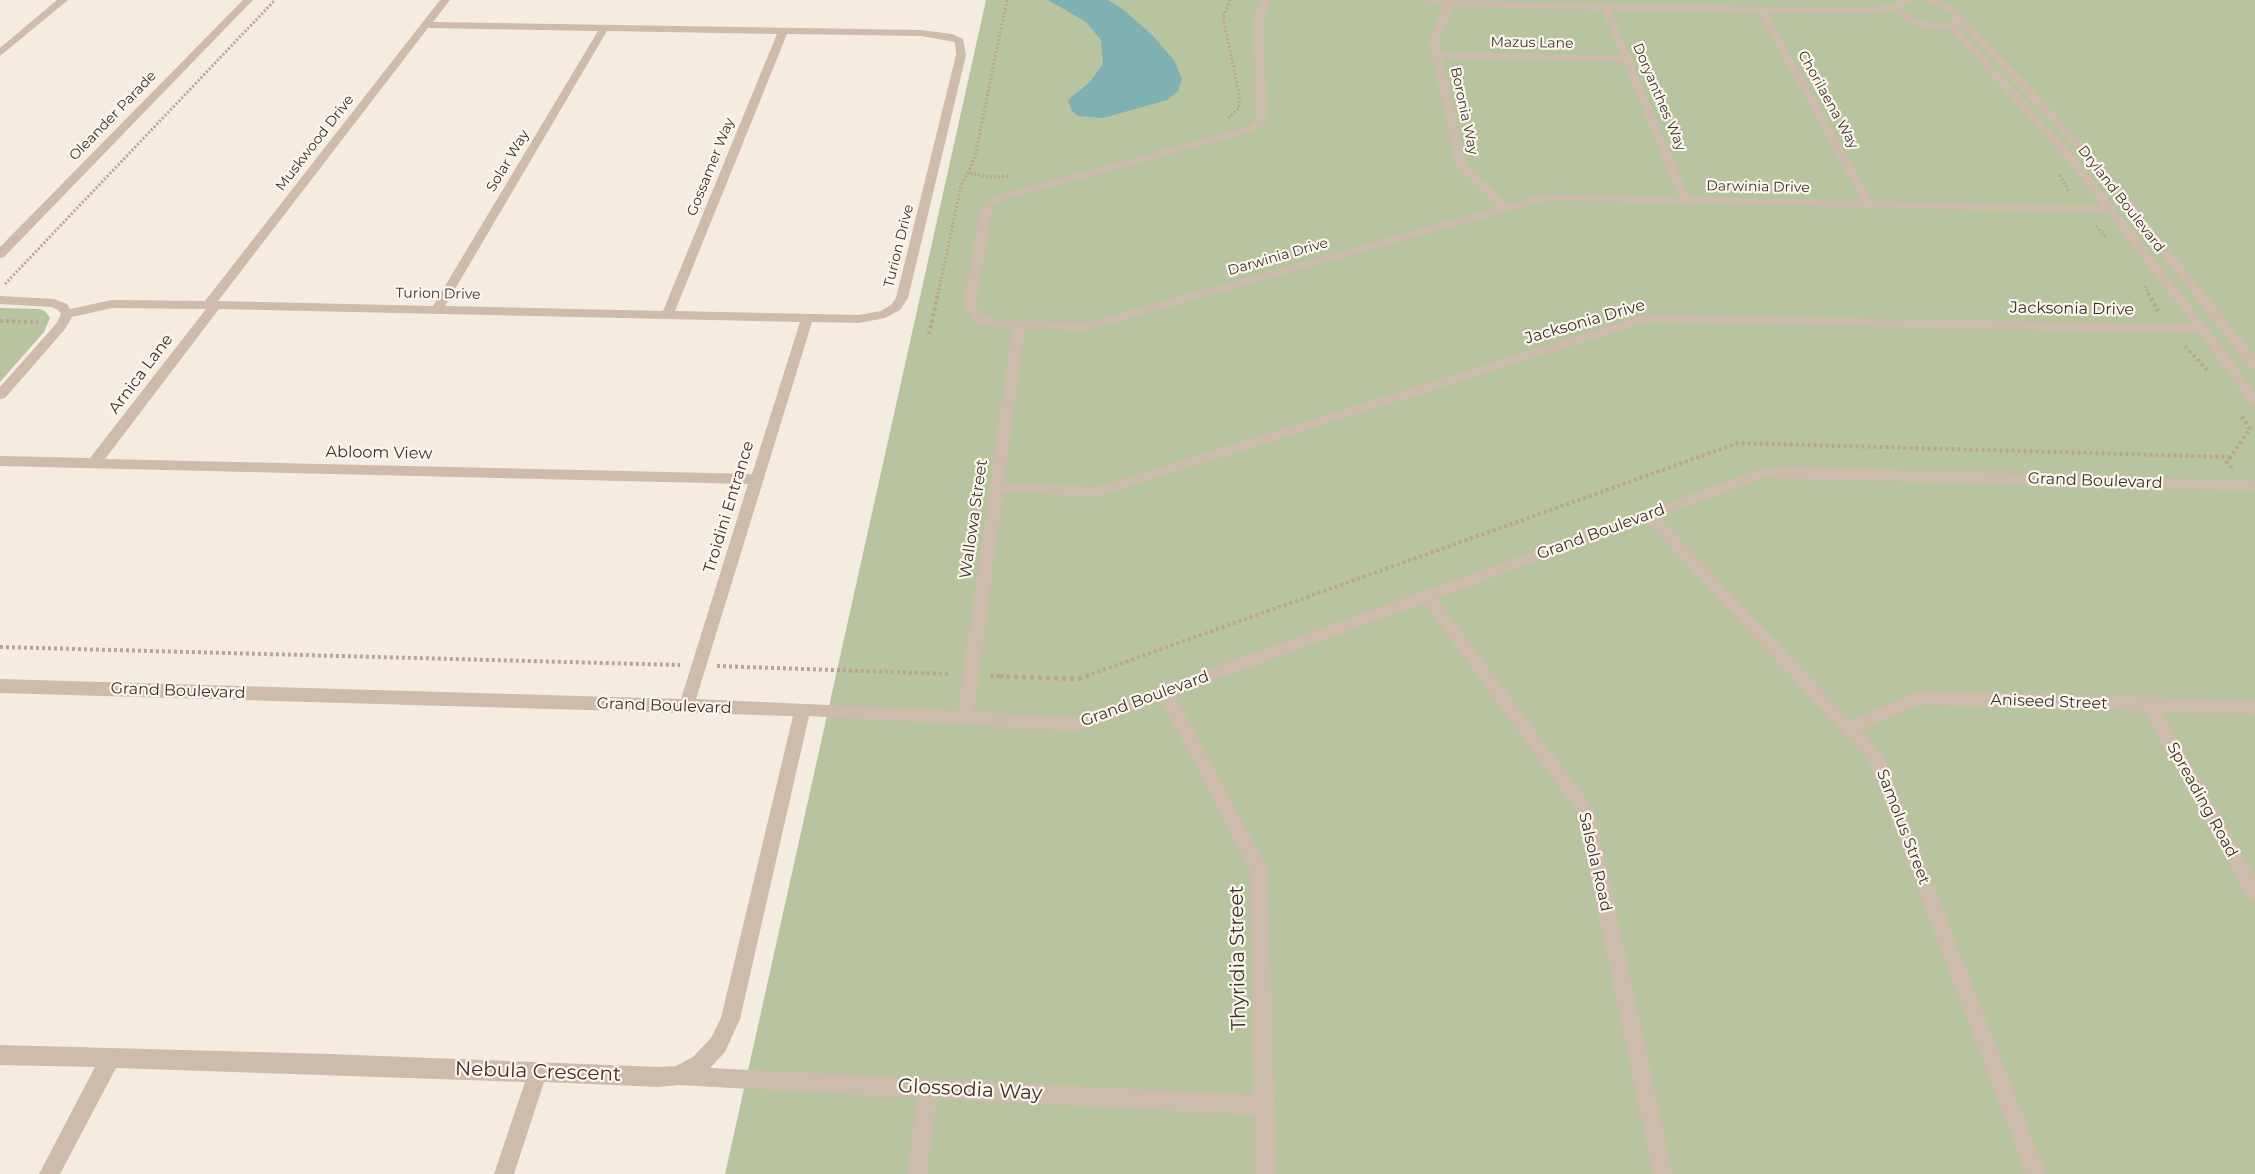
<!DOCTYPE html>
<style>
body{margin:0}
canvas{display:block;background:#f4ebe1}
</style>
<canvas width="2255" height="1174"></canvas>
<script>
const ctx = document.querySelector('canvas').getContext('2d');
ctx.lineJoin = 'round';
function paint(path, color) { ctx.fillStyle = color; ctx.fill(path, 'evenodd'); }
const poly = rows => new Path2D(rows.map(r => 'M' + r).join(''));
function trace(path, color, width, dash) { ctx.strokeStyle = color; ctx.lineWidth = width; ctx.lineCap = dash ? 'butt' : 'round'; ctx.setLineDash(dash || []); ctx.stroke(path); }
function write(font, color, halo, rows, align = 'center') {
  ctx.font = font + ' Montserrat,sans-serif'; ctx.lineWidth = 4.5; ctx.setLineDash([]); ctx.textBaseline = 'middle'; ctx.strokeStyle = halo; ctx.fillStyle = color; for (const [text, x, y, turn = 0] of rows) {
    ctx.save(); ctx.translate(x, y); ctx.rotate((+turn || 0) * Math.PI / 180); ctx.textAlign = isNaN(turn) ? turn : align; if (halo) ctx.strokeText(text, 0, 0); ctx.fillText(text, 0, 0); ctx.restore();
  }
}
paint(poly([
 [986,0,2255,0,2255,1174,725,1174],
 [0,308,39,309,45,311,50,318,44,332,0,382]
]), '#b8c4a0');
paint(poly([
 [1048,0,1108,0,1124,10,1152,35,1174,60,1182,79,1178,91,1167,100,1103,118,1078,116,1072,111,1068,100,1090,82,1103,64,1101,40,1086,22]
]), '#7fb0b2');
trace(poly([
 [1007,0,975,156,968,173,991,177,1010,176],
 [1228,118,1239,108,1239,93,1223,18,1230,0],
 [2060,175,2069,192],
 [2096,226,2107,238],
 [5,284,275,0],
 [2145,286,2149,294],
 [938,294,961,186,968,173]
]), '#b9a596', 3, [2, 2]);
trace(poly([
 [2148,293,2158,311],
 [0,321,38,322],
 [929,334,938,293],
 [2185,346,2208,371],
 [2232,468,2227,462,2250,429,2241,415],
 [0,647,680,665],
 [717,666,950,674],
 [990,676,1004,676],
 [1086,676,1738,443,2230,457]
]), '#b9a596', 4, [3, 3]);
trace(poly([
 [990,676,1079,679,1090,675]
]), '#b9a596', 4.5, [4, 4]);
paint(poly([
 [57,0,68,0,0,56,0,48,57,0],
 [243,0,253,0,4,257,0,258,0,247,243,0],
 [440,0,450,0,433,22,921,30,952,34,963,39,966,55,908,298,900,310,885,318,859,323,812,322,696,699,958,711,1012,329,981,325,972,320,964,304,980,211,986,202,995,196,1247,127,1254,121,1257,115,1253,18,1262,0,1272,0,1263,18,1267,115,1263,125,1255,131,1003,200,994,206,992,211,976,304,981,315,1001,321,1088,322,1498,207,1456,165,1429,41,1444,6,1420,0,1817,8,1868,8,1895,4,1899,0,1913,0,1902,8,1913,19,1936,24,1949,23,1954,17,1949,11,1922,0,1936,0,1955,7,2102,164,2255,356,2255,369,2250,368,2094,168,1960,23,1957,26,2076,158,2115,208,2207,326,2255,392,2255,407,2250,405,2199,333,1647,322,1097,497,1003,492,974,712,1077,717,1763,468,1794,467,2255,481,2255,491,1764,478,1659,517,1851,720,1918,691,2255,700,2255,714,2161,711,2255,877,2255,902,2249,900,2144,711,1919,705,1861,730,1884,757,2046,1174,2026,1174,1869,761,1646,521,1437,598,1594,809,1673,1174,1653,1174,1577,812,1424,603,1175,695,1268,869,1276,1174,1256,1174,1255,1115,937,1099,927,1174,907,1174,917,1098,678,1085,659,1087,544,1082,514,1174,494,1174,525,1082,116,1068,60,1174,39,1174,95,1067,0,1065,0,1045,330,1054,659,1067,676,1066,693,1057,711,1038,721,1018,793,716,0,693,0,679,681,699,748,484,0,466,0,456,90,458,206,309,112,308,72,317,65,329,5,398,0,399,0,387,56,324,61,314,58,310,52,307,0,304,0,296,54,299,67,304,70,309,112,300,205,301,440,0],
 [1453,7,1602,10,1621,56,1441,52,1439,41,1453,7],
 [1611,10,1758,13,1862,201,1689,197,1611,10],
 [1893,10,1907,23,1936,30,1949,29,2068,162,2102,206,1873,201,1767,13,1868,14,1893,10],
 [428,28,598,31,433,306,218,301,428,28],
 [607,31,777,34,663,311,445,306,607,31],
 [787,34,921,36,955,42,956,55,896,298,892,304,881,311,859,315,675,311,787,34],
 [1443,58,1623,62,1678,197,1547,194,1508,204,1466,164,1443,58],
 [1547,200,2107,213,2193,325,1646,314,1097,487,1004,482,1025,329,1088,330,1547,200],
 [219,309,667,319,800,322,752,474,105,459,219,309],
 [1161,700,1250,870,1254,1095,710,1068,725,1052,740,1019,809,716,1077,731,1161,700]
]), '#cdbbac');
write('14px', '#3b302b', '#fbf5ee', [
 ["Mazus Lane",1532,43,1],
 ["Doryanthes Way",1659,97,67],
 ["Chorilaena Way",1828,100,61],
 ["Boronia Way",1464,111,78],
 ["Oleander Parade",113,116,-46],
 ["Muskwood Drive",315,143,-52],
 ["Solar Way",508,161,-59],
 ["Gossamer Way",711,167,-68],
 ["Darwinia Drive",1758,187,1],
 ["Dryland Boulevard",2121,199,52],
 ["Turion Drive",899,246,-76],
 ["Darwinia Drive",1278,257,-16],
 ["Turion Drive",438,294,1]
]);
write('16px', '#3b302b', '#fbf5ee', [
 ["Jacksonia Drive",2072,309,1],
 ["Jacksonia Drive",1585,322,-16],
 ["Arnica Lane",141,374,-53],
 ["Abloom View",379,453,1],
 ["Grand Boulevard",2095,481,2],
 ["Troidini Entrance",729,507,-73],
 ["Wallowa Street",974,519,-82],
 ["Grand Boulevard",1601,532,-20],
 ["Grand Boulevard",178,691,2],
 ["Grand Boulevard",1145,699,-20],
 ["Aniseed Street",2049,702,2],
 ["Grand Boulevard",664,706,2],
 ["Spreading Road",2202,800,61],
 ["Samolus Street",1903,827,69],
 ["Salsola Road",1595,862,77]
]);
write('20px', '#3b302b', '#fbf5ee', [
 ["Thyridia Street",1238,958,-91],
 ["Nebula Crescent",538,1072,2],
 ["Glossodia Way",970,1090,3]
]);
</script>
